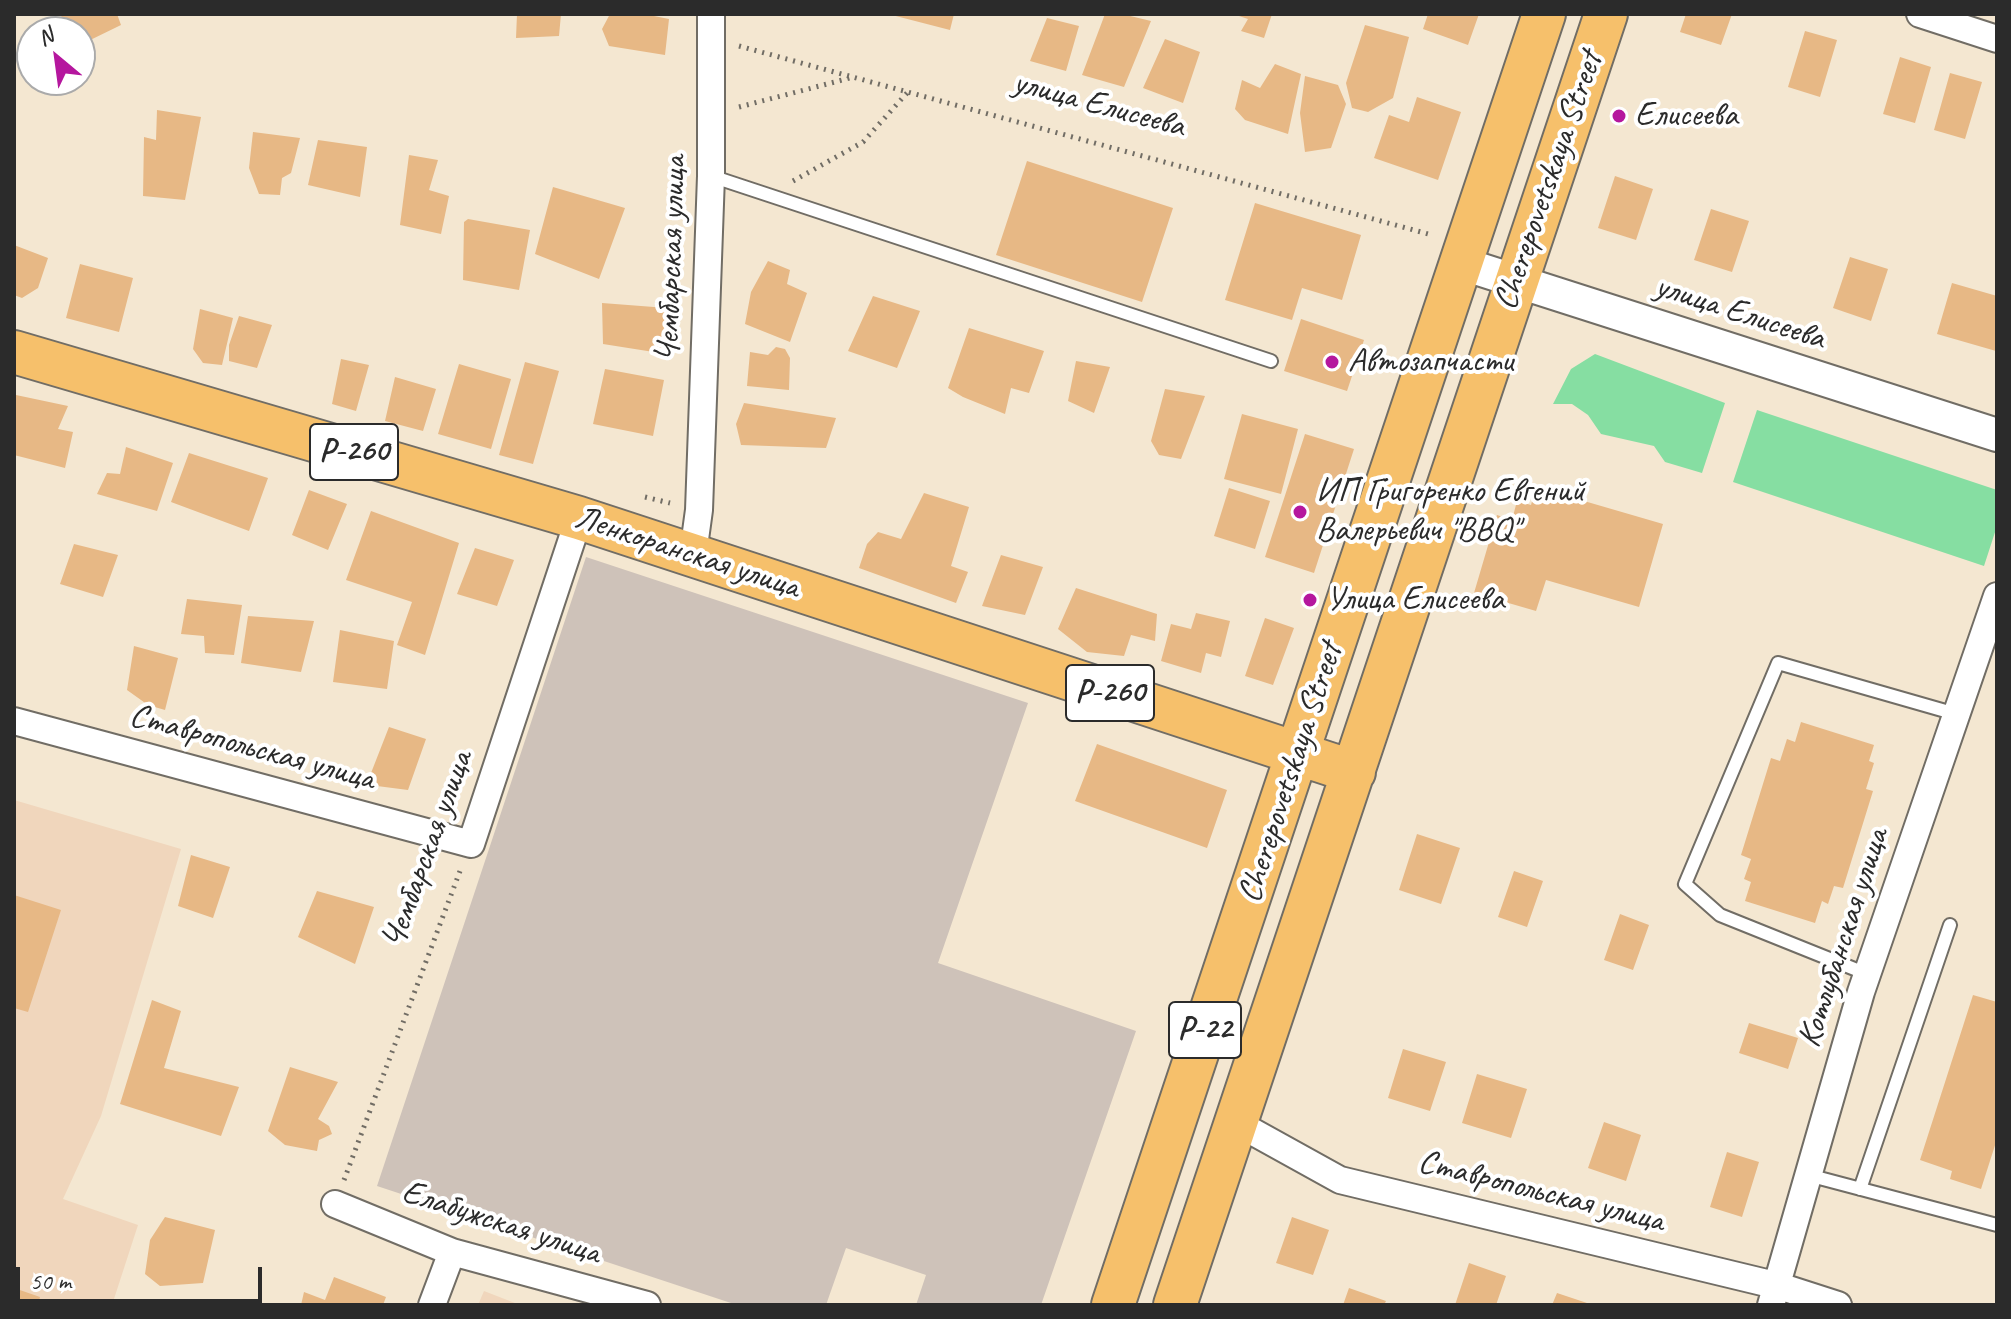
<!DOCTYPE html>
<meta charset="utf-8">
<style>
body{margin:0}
#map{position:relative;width:2011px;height:1319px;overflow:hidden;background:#f4e7d1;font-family:Caveat,sans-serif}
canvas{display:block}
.frame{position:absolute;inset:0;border:16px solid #2b2b2b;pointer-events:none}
.north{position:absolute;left:16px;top:16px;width:80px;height:80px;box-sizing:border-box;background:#fff;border:2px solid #aaa;border-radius:50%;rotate:331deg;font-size:22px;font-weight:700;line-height:32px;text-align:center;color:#2b2b2b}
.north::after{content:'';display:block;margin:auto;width:28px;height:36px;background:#b5179e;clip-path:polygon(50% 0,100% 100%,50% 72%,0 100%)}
.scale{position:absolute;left:16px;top:1267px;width:246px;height:36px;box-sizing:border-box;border:4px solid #2b2b2b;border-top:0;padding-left:10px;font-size:24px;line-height:28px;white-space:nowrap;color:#2b2b2b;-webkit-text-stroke:6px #fff;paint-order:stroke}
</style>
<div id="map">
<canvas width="2011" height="1319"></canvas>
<div class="frame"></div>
<div class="north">N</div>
<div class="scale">50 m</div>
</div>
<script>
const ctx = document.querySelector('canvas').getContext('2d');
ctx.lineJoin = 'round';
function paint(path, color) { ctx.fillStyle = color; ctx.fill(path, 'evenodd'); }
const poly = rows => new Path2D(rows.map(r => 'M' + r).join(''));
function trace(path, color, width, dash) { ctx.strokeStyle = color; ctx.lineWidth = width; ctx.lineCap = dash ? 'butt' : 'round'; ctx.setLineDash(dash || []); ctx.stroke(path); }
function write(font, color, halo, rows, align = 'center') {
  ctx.font = font + ' Caveat,sans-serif'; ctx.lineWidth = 8; ctx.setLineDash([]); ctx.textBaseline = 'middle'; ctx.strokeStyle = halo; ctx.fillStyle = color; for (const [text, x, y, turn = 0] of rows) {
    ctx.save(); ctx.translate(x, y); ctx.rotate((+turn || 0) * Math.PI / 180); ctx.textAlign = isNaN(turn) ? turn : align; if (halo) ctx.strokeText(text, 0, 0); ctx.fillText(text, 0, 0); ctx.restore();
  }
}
paint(poly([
 [14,800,181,849,101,1116,63,1199,138,1225,112,1305,14,1305],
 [484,1291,520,1305,478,1305]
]), '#f0d6bc');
paint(poly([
 [586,557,1028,703,938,963,1136,1031,1041,1305,916,1305,926,1275,846,1248,826,1305,737,1305,377,1186]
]), '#cec2b9');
paint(poly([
 [1595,354,1725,403,1702,473,1665,462,1654,446,1601,434,1588,415,1572,404,1553,404,1571,369],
 [1757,410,1997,490,1997,526,1984,566,1733,482]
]), '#86dea2');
paint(poly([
 [60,14,117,14,121,25,80,45,80,32,70,32],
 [517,14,561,14,559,36,516,38],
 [610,14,644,14,669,19,665,55,609,46,602,29],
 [888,14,954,14,950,30],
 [1105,14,1122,14,1151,21,1124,87,1082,75],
 [1233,14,1272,14,1264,38,1241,31,1248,19],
 [1428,14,1479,14,1468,45,1423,29],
 [1686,14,1732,14,1721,45,1680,32],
 [1047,18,1079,26,1066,71,1030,61],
 [1365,25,1409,37,1393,98,1368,112,1352,108,1346,83],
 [1805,31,1837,40,1820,97,1788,87],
 [1165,39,1200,52,1183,103,1143,88],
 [1900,57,1931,67,1915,123,1883,114],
 [1275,64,1301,74,1288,134,1245,120,1235,109,1242,80,1260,88],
 [1950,73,1982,82,1965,139,1934,130],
 [1305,76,1338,85,1346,104,1331,148,1305,152,1300,113],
 [1417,97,1461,112,1438,180,1374,158,1389,115,1409,122],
 [157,110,201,117,185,200,143,196,144,137,156,140],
 [253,132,300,138,291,173,282,178,280,195,259,194,249,168],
 [318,140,367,147,360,197,308,185],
 [409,155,438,160,429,190,449,196,441,234,400,225],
 [1027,161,1173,208,1142,302,996,255],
 [1615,176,1653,189,1636,240,1598,228],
 [553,187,625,208,599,279,535,254],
 [1255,203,1361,235,1342,300,1302,288,1292,320,1225,300],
 [1711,209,1749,221,1732,272,1694,260],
 [468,219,530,230,519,290,463,280,464,222],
 [14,245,48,258,38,288,22,298,14,295],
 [1850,257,1888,269,1871,321,1833,308],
 [768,261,790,270,787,284,807,293,790,342,745,324,751,292],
 [80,264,133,278,119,332,66,318],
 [1952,283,1997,296,1996,351,1937,334],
 [873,296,920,311,897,368,848,351],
 [602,303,667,308,660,353,603,344],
 [200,309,233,318,222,365,203,363,193,349],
 [239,316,272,325,257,368,229,361,229,345],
 [1301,319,1364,340,1347,391,1284,371],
 [969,328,1044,351,1029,393,1011,388,1005,414,963,397,948,388],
 [776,347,785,349,790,358,789,390,747,386,750,352,768,355],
 [341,359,369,365,356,411,332,404],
 [1076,361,1110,367,1094,413,1068,401],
 [525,362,559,371,533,464,499,455],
 [459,364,511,379,491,449,438,434],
 [605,369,664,380,653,436,593,424],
 [395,377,436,389,423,431,385,421],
 [1165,389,1205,396,1181,459,1159,455,1151,441],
 [16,395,68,406,58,429,73,432,65,468,14,455],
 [744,403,836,418,826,448,741,445,736,424],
 [1242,414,1298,429,1281,494,1224,479],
 [1305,434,1354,449,1314,573,1265,557],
 [126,447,173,463,157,511,97,494,107,473,120,474],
 [189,453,268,478,249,531,171,502],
 [1536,487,1663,524,1639,607,1546,580,1536,611,1474,593,1497,515,1512,520,1517,501,1531,505],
 [1229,488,1270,501,1255,549,1214,536],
 [309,490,347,504,328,550,292,535],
 [924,493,969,507,951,566,968,572,956,603,859,568,867,544,878,532,901,539],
 [371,511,459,543,425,655,397,645,412,602,346,580],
 [74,544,118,555,103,597,60,584],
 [475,548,514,560,497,606,457,594],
 [1001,555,1043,567,1025,615,982,606],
 [1076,588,1157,614,1155,641,1131,635,1124,656,1087,652,1058,629],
 [187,599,242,605,234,655,205,653,204,636,181,634],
 [1196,613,1230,621,1221,657,1206,653,1201,673,1161,661,1171,624,1191,629],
 [248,616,314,621,301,672,241,663],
 [1265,618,1294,628,1273,685,1245,676],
 [340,630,394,641,387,689,333,682],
 [134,646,178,658,165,710,148,705,127,690],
 [1801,722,1874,745,1869,761,1874,763,1866,789,1873,791,1843,888,1834,886,1828,904,1822,901,1815,923,1745,901,1751,882,1744,879,1751,859,1741,855,1771,758,1780,761,1787,739,1795,742],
 [389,727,426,739,408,790,377,786,371,773],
 [1097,744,1227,790,1207,848,1075,801],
 [1417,834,1460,848,1441,904,1399,890],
 [191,855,230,867,213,918,178,906],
 [1514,871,1543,881,1527,927,1498,917],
 [317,891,374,907,355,964,298,937],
 [14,895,61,910,28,1012,14,1008],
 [1620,914,1649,925,1633,970,1604,960],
 [1973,995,1997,1002,1997,1139,1981,1189,1950,1179,1952,1171,1920,1160],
 [152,1000,181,1011,164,1068,239,1087,221,1136,120,1104],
 [1749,1023,1798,1038,1788,1069,1739,1053],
 [1403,1049,1446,1062,1430,1111,1388,1098],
 [290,1067,338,1082,318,1119,329,1126,332,1134,319,1140,317,1151,285,1145,268,1131],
 [1477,1074,1527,1089,1511,1138,1462,1123],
 [1604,1122,1641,1135,1626,1181,1588,1168],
 [1727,1152,1759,1162,1742,1217,1710,1207],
 [165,1217,215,1230,203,1283,160,1286,145,1274,150,1240],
 [1292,1217,1329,1230,1313,1275,1276,1263],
 [1469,1263,1506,1276,1496,1305,1455,1305],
 [334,1277,386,1297,383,1305,301,1305,304,1292,325,1300],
 [14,1288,40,1297,38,1305,14,1305],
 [1349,1288,1386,1301,1384,1305,1343,1305],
 [1557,1293,1590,1304,1590,1305,1552,1305]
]), '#e7b885');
const service = poly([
 [711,176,1271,361],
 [1867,974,1720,915,1685,884,1778,663,1956,714],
 [1808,1175,1997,1225],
 [1860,1189,1950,925]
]);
const minor = poly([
 [1920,14,1997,39],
 [693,554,699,510,711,176,711,14],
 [14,721,471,844,579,518],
 [1237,1123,1340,1180,1779,1286,1838,1305],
 [335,1204,452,1252,647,1305],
 [432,1305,452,1252],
 [1771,1305,1861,992,1997,596]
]);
const tertiary = poly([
 [1460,263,1997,435]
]);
const trunk = poly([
 [14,352,579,518,1354,772],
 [1113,1305,1544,14],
 [1175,1305,1606,14]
]);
trace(service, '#716d65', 16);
trace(minor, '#716d65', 30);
trace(tertiary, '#716d65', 36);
trace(trunk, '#716d65', 46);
trace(poly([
 [739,46,1432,235],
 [739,107,850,78],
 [793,181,863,142,907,93],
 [645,497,670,503],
 [344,1180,460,871]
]), '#716d65', 5, [2, 6]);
trace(service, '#fff', 12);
trace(minor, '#fff', 26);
trace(tertiary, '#fff', 32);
trace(trunk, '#f6c06b', 42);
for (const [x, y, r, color] of [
 [1619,116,8,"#b5179e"],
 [1332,362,8,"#b5179e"],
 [1300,512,8,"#b5179e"],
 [1310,600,8,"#b5179e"]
]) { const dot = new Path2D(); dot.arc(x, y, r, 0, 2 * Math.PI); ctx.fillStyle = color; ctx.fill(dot); trace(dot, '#fff', 3); }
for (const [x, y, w] of [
 [354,452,88],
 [1110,693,88],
 [1205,1030,72]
]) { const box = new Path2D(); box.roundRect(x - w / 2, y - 28, w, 56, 6); ctx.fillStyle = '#fff'; ctx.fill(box); trace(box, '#2b2b2b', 2); }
write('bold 32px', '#2b2b2b', null, [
 ["Р-260",354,452],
 ["Р-260",1110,693],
 ["Р-22",1205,1030]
]);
write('34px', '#2b2b2b', '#fff', [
 ["улица Елисеева",1099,105,15],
 ["Cherepovetskaya Street",1549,181,-71],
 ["Чембарская улица",672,259,-88],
 ["улица Елисеева",1740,313,18],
 ["Ленкоранская улица",687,553,18],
 ["Ставропольская улица",252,748,15],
 ["Cherepovetskaya Street",1291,773,-72],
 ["Чембарская улица",428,850,-70],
 ["Котлубанская улица",1844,938,-72],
 ["Ставропольская улица",1541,1192,14],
 ["Елабужская улица",501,1223,18]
]);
write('34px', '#2b2b2b', '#fff', [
 ["Елисеева",1635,116],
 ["Автозапчасти",1348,362],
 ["ИП Григоренко Евгений",1316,492],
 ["Валерьевич \"BBQ\"",1316,531],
 ["Улица Елисеева",1326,600]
], 'left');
</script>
